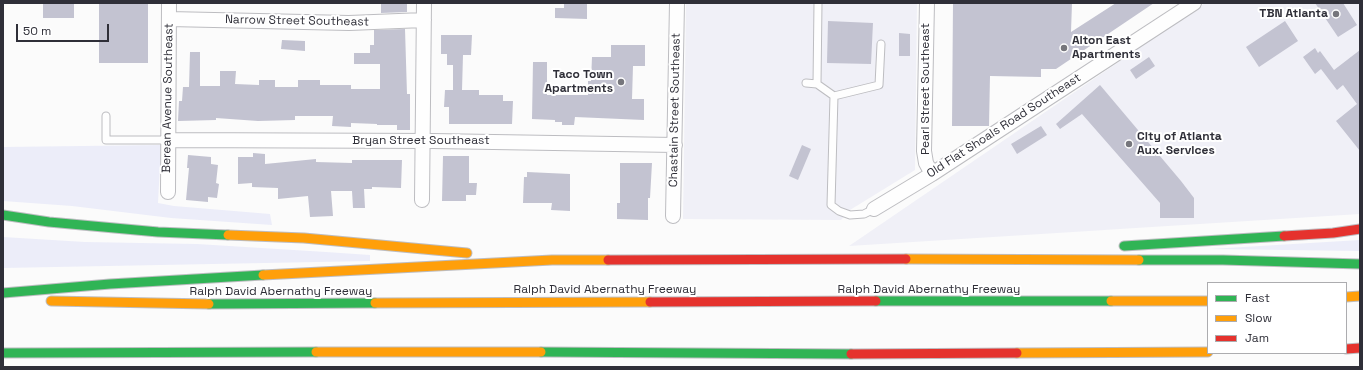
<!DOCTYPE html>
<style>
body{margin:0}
#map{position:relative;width:1363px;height:370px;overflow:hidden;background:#fbfbfb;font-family:"Space Grotesk",sans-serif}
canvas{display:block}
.frame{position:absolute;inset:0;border:4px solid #2f2f38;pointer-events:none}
.legend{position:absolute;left:1207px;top:282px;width:140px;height:72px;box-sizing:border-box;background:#fff;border:1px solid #acacaf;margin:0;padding:5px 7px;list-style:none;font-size:12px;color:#2f2f38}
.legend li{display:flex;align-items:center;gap:8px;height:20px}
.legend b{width:20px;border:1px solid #acacaf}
.scale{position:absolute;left:16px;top:24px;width:93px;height:18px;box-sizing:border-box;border:2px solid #2f2f38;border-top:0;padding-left:5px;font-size:12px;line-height:14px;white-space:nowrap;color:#2f2f38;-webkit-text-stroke:3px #fff;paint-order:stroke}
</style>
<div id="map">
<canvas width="1363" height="370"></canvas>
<div class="frame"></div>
<ul class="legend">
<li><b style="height:5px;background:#30b455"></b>Fast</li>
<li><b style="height:5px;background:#ff9f0a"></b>Slow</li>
<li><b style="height:5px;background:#e5322d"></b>Jam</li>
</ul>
<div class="scale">50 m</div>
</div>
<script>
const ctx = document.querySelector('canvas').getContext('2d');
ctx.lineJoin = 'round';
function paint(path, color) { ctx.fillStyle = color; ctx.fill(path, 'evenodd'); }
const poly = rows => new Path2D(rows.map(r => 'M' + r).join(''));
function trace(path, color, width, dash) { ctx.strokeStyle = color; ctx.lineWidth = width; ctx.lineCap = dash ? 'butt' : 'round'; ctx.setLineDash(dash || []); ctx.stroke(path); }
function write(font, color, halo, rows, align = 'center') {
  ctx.font = font + ' "Space Grotesk",sans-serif'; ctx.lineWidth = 4; ctx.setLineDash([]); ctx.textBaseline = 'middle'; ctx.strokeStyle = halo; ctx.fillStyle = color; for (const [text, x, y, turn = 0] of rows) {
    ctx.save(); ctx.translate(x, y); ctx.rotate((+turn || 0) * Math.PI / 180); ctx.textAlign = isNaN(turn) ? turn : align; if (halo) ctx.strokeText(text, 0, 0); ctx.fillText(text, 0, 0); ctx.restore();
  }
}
paint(poly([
 [686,3,917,3,915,170,850,210,841,220,683,219],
 [1205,3,1360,3,1360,214,849,246]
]), '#f0f0f7');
paint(poly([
 [161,145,158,203,174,206,270,214,272,225,171,218,72,206,3,201,3,147],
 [3,237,85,242,197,244,326,252,370,255,370,261,3,268],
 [1360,240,1360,251,1210,249]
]), '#ecedf9');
paint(poly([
 [43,3,74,3,74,18,43,18],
 [99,3,148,3,148,63,99,63],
 [381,3,407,3,407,12,381,13],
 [564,3,587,3,587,19,555,18,555,8,564,8],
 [953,3,1072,3,1071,32,1116,3,1154,3,1056,69,1041,69,1041,77,990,76,989,126,952,126],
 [1315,3,1343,3,1357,25,1338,37],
 [828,21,873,23,871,64,827,63],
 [1285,21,1298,41,1259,67,1246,47],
 [405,29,407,94,410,94,410,130,397,130,397,125,377,125,377,124,351,123,351,127,332,126,333,116,295,116,295,120,258,121,216,118,216,120,178,121,179,101,182,101,183,87,189,87,190,52,200,52,200,86,220,86,220,71,236,71,235,84,259,85,259,80,275,80,275,87,298,87,298,80,320,80,320,85,351,85,351,89,380,89,380,64,354,64,354,53,370,53,370,45,374,45,374,30],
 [899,33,910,34,910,56,899,56],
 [441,35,472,35,471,55,463,55,462,90,479,90,479,95,503,95,503,101,513,101,512,124,449,124,449,107,444,107,445,90,453,90,453,65,447,65,447,54,441,54],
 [282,40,305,41,305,51,281,49],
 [611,45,645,45,645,66,633,66,632,99,644,99,644,120,575,117,574,125,562,125,562,122,555,122,555,120,532,119,533,62,547,62,547,95,588,95,588,81,591,81,592,57,611,57],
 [1315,48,1318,53,1320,51,1334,70,1360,50,1360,151,1336,121,1357,104,1343,85,1337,90,1321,69,1315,74,1303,57],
 [1149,57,1155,66,1136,79,1130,70],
 [1100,85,1181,181,1194,198,1194,218,1160,218,1160,203,1082,114,1060,129,1056,124],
 [1041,126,1047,135,1017,154,1011,144],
 [802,145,811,149,798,180,789,176],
 [253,153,265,154,265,164,316,159,316,162,352,163,352,160,402,160,401,188,372,187,372,189,364,189,365,208,353,208,352,191,331,191,333,216,310,217,308,196,278,199,278,188,252,187,252,183,238,184,238,157,253,157],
 [188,155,211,157,211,164,218,165,216,183,219,184,217,198,208,197,208,202,186,200,189,168,187,168],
 [443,156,469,156,469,183,477,183,476,195,466,195,466,201,442,201],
 [620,163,652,163,650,198,648,198,648,220,617,219,617,203,620,203],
 [527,172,570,174,570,211,551,210,552,203,523,203,524,177,527,177]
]), '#c3c3d1');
const lane = poly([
 [818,3,817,84,834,96],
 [806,83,817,84],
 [106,116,106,140,167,140],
 [874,209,864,214,850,215,839,211,831,205,834,96,879,85,881,44]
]);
const street = poly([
 [927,3,924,151,926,163,932,174],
 [169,19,349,23,424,20],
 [167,140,433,141,675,145],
 [168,192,169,3],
 [422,200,424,3],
 [874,209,932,174,1194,3],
 [673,216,677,3]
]);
const fast = poly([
 [3,215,49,222,158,232,228,235],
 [1124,246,1284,236],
 [1139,260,1223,260,1360,264],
 [3,293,110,284,263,275],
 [876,301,1111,301],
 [209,304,375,303],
 [541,352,851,354],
 [3,353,316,352]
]);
const slow = poly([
 [228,235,304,238,467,253],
 [906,259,1139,260],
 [263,275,552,260,608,260],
 [1346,297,1360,296],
 [51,301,209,304],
 [1111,301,1208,301],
 [375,303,650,302],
 [316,352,541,352],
 [1017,353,1208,352]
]);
const jam = poly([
 [1284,236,1333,233,1360,229],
 [608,260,906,259],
 [650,302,876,301],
 [1346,349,1360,348],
 [851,354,1017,353]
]);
trace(lane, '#bdbdc1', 9);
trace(street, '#bdbdc1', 16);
trace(fast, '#bdbdc1', 11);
trace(slow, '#bdbdc1', 11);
trace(jam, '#bdbdc1', 11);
trace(lane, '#fefefe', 7);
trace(street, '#fefefe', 14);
trace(fast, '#30b455', 9);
trace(slow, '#ff9f0a', 9);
trace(jam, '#e5322d', 9);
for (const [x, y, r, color] of [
 [1336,14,4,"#76767c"],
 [1064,48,4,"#76767c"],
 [621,82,4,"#76767c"],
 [1129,144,4,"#76767c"]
]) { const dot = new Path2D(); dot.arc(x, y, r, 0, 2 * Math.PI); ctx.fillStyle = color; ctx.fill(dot); trace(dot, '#fff', 1.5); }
write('bold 12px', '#2f2f38', '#fff', [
 ["TBN Atlanta",1328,14],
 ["Alton East",1072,41,"left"],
 ["Apartments",1072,55,"left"],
 ["Taco Town",613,75],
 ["Apartments",613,89],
 ["City of Atlanta",1137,137,"left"],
 ["Aux. Services",1137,151,"left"]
], 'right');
write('12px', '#2f2f38', '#fff', [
 ["Narrow Street Southeast",297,21,1],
 ["Pearl Street Southeast",926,89,-90],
 ["Berean Avenue Southeast",168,98,-89],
 ["Chastain Street Southeast",675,110,-89],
 ["Old Flat Shoals Road Southeast",1004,126,-33],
 ["Bryan Street Southeast",421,141],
 ["Ralph David Abernathy Freeway",605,290],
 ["Ralph David Abernathy Freeway",929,290],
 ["Ralph David Abernathy Freeway",281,292]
]);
</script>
